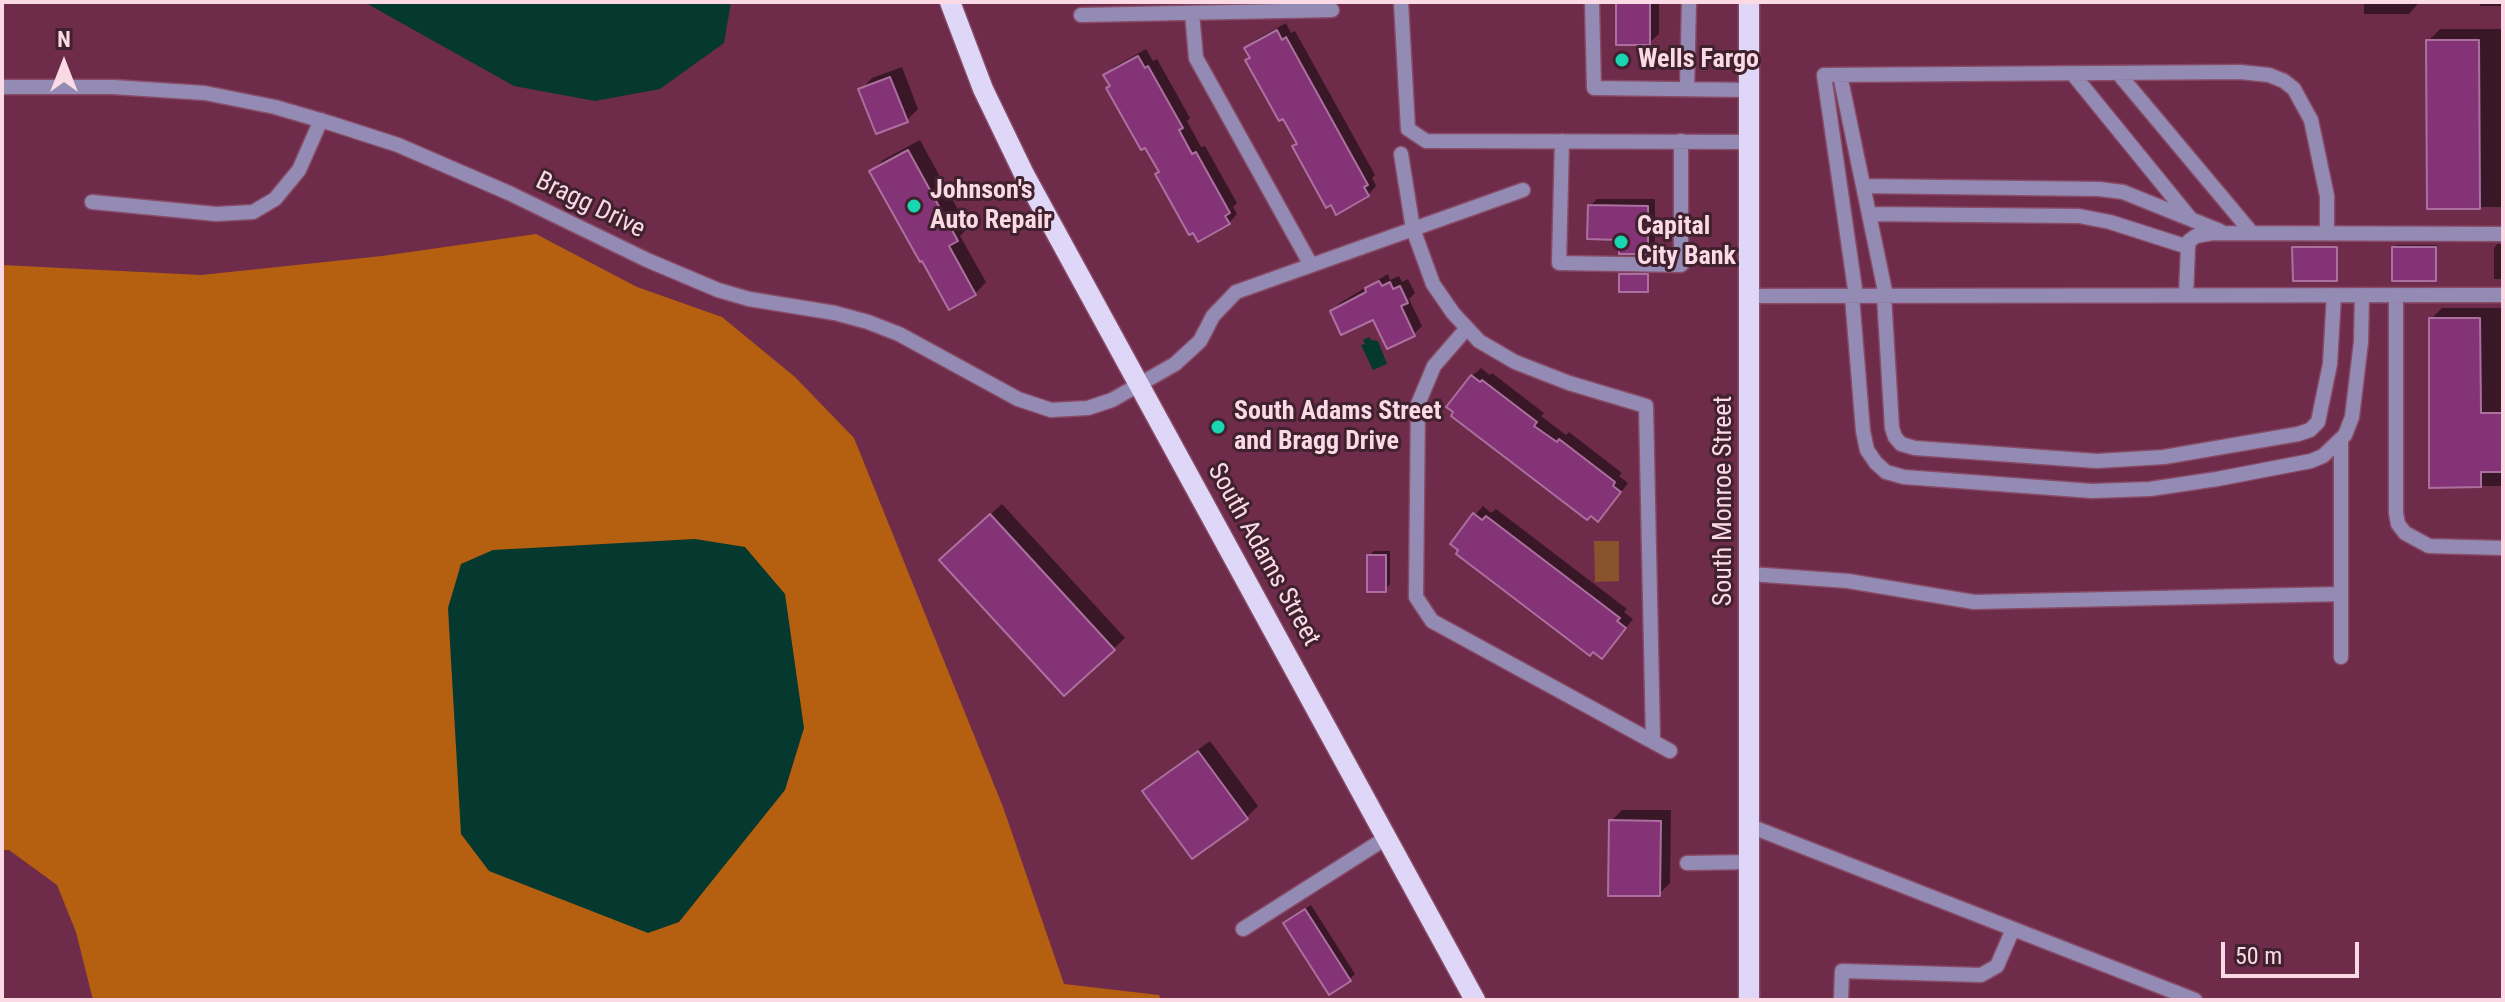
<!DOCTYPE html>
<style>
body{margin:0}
#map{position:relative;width:2505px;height:1002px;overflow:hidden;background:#6e2c4a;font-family:"Roboto Condensed",sans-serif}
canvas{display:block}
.frame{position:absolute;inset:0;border:4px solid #fbd9e5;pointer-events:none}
.north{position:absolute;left:24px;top:24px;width:80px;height:80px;-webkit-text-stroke:6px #40222e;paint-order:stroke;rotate:0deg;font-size:22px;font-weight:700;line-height:32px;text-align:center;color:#fbd9e5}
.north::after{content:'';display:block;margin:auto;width:28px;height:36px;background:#fbd9e5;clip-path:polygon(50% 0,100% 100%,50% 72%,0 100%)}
.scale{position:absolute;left:2221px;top:942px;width:138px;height:36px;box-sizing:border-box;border:4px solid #fbd9e5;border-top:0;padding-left:10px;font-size:24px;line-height:28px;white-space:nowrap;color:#fbd9e5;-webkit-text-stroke:6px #40222e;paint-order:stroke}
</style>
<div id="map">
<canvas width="2505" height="1002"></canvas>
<div class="frame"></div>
<div class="north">N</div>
<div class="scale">50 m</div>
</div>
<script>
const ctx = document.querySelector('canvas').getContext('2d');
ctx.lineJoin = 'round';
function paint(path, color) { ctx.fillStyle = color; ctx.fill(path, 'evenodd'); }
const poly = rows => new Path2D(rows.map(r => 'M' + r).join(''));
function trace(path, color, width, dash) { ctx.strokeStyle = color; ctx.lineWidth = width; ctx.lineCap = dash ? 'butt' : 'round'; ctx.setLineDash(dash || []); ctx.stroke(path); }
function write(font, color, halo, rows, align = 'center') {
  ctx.font = font + ' "Roboto Condensed",sans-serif'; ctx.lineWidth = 6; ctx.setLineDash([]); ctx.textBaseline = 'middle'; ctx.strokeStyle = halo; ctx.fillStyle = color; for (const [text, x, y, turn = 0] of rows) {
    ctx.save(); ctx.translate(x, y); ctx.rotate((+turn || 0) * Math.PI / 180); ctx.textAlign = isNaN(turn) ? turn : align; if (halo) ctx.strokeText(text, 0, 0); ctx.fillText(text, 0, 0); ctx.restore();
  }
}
paint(poly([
 [1594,541,1619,541,1619,581,1595,582]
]), '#89532d');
paint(poly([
 [536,234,637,287,722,317,795,377,854,438,1003,807,1064,984,1159,995,1161,1000,93,1000,76,932,57,885,9,850,2,850,2,265,201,275,382,256]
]), '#b55f11');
paint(poly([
 [364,2,731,2,724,43,660,89,595,101,514,86],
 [1369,337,1371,340,1378,341,1387,364,1373,370,1361,345,1365,344,1363,340],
 [695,539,745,547,785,594,804,728,785,790,679,922,648,933,489,871,461,834,448,608,461,564,493,550]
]), '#05382e');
paint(poly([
 [1620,2,1659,2,1659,34,1649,43],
 [2364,2,2417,2,2417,5,2409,14,2364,14],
 [2480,2,2503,2,2503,6,2480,6],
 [1286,23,1291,33,1295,31,1375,175,1372,178,1376,186,1368,195,1294,146,1298,142,1247,49,1255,40],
 [2440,29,2503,29,2503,207,2429,207,2428,41],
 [1146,49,1153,61,1157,59,1190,118,1187,121,1201,147,1205,146,1237,203,1233,207,1237,214,1229,223,1161,171,1106,75,1114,67],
 [902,67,918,109,907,120,861,90,872,78],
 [920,140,968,228,960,236,986,282,975,294,872,171,883,160],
 [1597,199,1655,199,1655,245,1647,252,1621,238,1590,206],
 [2497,244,2503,244,2503,279,2494,279,2494,248],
 [2396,245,2437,245,2437,277,2435,279,2394,248],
 [2296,246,2338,246,2338,277,2336,279,2294,248],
 [1623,273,1649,273,1649,288,1647,290,1621,275],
 [1388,274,1390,280,1399,276,1402,282,1408,279,1415,293,1409,299,1422,326,1414,334,1374,317,1332,311,1340,303],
 [2442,308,2503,308,2503,486,2431,486,2431,319],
 [1481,368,1490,375,1492,373,1544,413,1541,416,1566,435,1569,432,1622,473,1619,476,1628,483,1607,511,1472,376],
 [1002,504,1125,638,1065,694,953,549],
 [1483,506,1491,513,1496,509,1627,609,1624,612,1633,619,1610,648,1475,515],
 [1374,551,1390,551,1390,584,1385,590,1369,556],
 [1210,741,1258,806,1246,818,1145,791,1156,780],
 [1622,810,1671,810,1670,883,1659,894,1611,821],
 [1311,905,1355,974,1350,979,1291,918]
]), '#0007');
const building = poly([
 [1616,2,1650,3,1650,45,1616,45,1616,2],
 [1277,30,1282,40,1286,37,1368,185,1364,187,1369,196,1336,215,1331,205,1326,208,1292,146,1297,144,1283,119,1279,121,1245,60,1250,58,1244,48,1277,30],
 [2426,40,2479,40,2480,209,2427,209,2426,40],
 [1138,56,1145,68,1148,66,1183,128,1179,130,1192,154,1196,152,1230,213,1225,216,1230,224,1198,242,1193,233,1189,235,1155,174,1159,172,1145,148,1141,150,1106,88,1110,86,1103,75,1138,56],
 [890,77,908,122,876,134,858,89,890,77],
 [908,150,958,241,949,246,976,295,949,310,922,261,920,262,869,171,908,150],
 [1588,205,1648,206,1648,254,1619,254,1619,240,1587,239,1588,205],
 [2292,247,2337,247,2337,281,2293,281,2292,247],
 [2392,247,2436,247,2436,281,2392,281,2392,247],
 [1619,274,1648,274,1648,292,1619,292,1619,274],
 [1379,281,1382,286,1390,282,1393,289,1400,286,1408,303,1401,306,1415,336,1387,349,1373,320,1341,335,1330,311,1366,292,1365,288,1379,281],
 [2429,318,2480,318,2481,413,2503,413,2503,472,2481,472,2481,487,2429,488,2429,318],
 [1471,375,1480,382,1482,380,1537,422,1534,426,1557,442,1559,439,1615,482,1613,486,1621,492,1598,522,1591,516,1587,520,1451,416,1453,412,1446,407,1471,375],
 [1473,513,1482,520,1486,516,1620,618,1617,621,1626,628,1602,659,1593,652,1590,656,1456,554,1458,550,1450,544,1473,513],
 [990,514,1115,650,1064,696,939,560,990,514],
 [1367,555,1386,555,1386,592,1367,592,1367,555],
 [1198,751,1248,819,1192,859,1142,791,1198,751],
 [1609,820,1661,821,1660,896,1608,896,1609,820],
 [1305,909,1351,981,1329,995,1283,923,1305,909]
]);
paint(building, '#843476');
trace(building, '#ac70a0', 2);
const minor = poly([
 [1401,2,1408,129,1426,141,1749,142],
 [1592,2,1594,88,1749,90],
 [1192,13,1196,58,1311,265],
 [1081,15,1332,10],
 [2072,73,2190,218],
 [2118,73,2252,233],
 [1840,75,1886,296],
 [2,87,113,87,205,93,275,107,333,124,398,145,509,193,647,260,718,290,749,299,835,313,868,322,899,334,1018,399,1051,410,1088,408,1112,400,1175,364,1200,341,1213,316,1236,292,1523,190],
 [1687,89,1689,2],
 [1562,141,1559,263,1681,265,1681,141],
 [1401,154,1413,229,1433,284,1453,313,1479,341,1515,362,1569,383,1646,406,1653,740],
 [1863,186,2099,189,2123,192,2220,231],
 [92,202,216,214,253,212,275,199,299,170,321,120],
 [1869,214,2079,216,2110,222,2188,247],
 [2186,295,2188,247,2189,241,2196,236,2213,233,2503,234],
 [2396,295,2396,513,2398,524,2405,533,2429,546,2503,548],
 [1749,296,2503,295],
 [1852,296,1863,431,1867,450,1876,463,1886,472,1904,477,2092,491,2150,489,2217,479,2311,461,2323,456,2345,435,2352,417,2361,342,2362,295],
 [1856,296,1824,75,2240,72,2269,75,2284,81,2294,89,2311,120,2327,196,2327,233],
 [1884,296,1892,428,1895,437,1901,444,1915,448,2097,461,2164,457,2298,434,2310,430,2318,422,2330,364,2334,295],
 [1467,328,1434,366,1418,404,1416,597,1432,621,1670,751],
 [2341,440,2341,657],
 [1750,574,1848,581,1974,602,2341,594],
 [1750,826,2195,1000],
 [1687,863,1750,862],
 [1243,929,1386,838],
 [1841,1000,1842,971,1981,975,1997,966,2013,929]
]);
const major = poly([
 [950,2,983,89,1024,174,1475,1000],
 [1749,2,1749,1000]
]);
trace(minor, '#874b66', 17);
trace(major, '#874b66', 23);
trace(minor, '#948bb5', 14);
trace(major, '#ded7f8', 20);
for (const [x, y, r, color] of [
 [1622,60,8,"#1ad5b2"],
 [914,206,8,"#1ad5b2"],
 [1621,242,8,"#1ad5b2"],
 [1218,427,8,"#1ad5b2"]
]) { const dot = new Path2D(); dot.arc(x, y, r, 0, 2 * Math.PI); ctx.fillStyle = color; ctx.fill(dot); trace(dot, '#40222e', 3); }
write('bold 26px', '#fbd9e5', '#40222e', [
 ["Wells Fargo",1638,60],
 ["Johnson's",930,191],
 ["Auto Repair",930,221],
 ["Capital",1637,227],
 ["City Bank",1637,257],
 ["South Adams Street",1234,412],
 ["and Bragg Drive",1234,442]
], 'left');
write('26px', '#fbd9e5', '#40222e', [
 ["Bragg Drive",590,206,26],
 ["South Monroe Street",1724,501,-90],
 ["South Adams Street",1263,555,61]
]);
</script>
